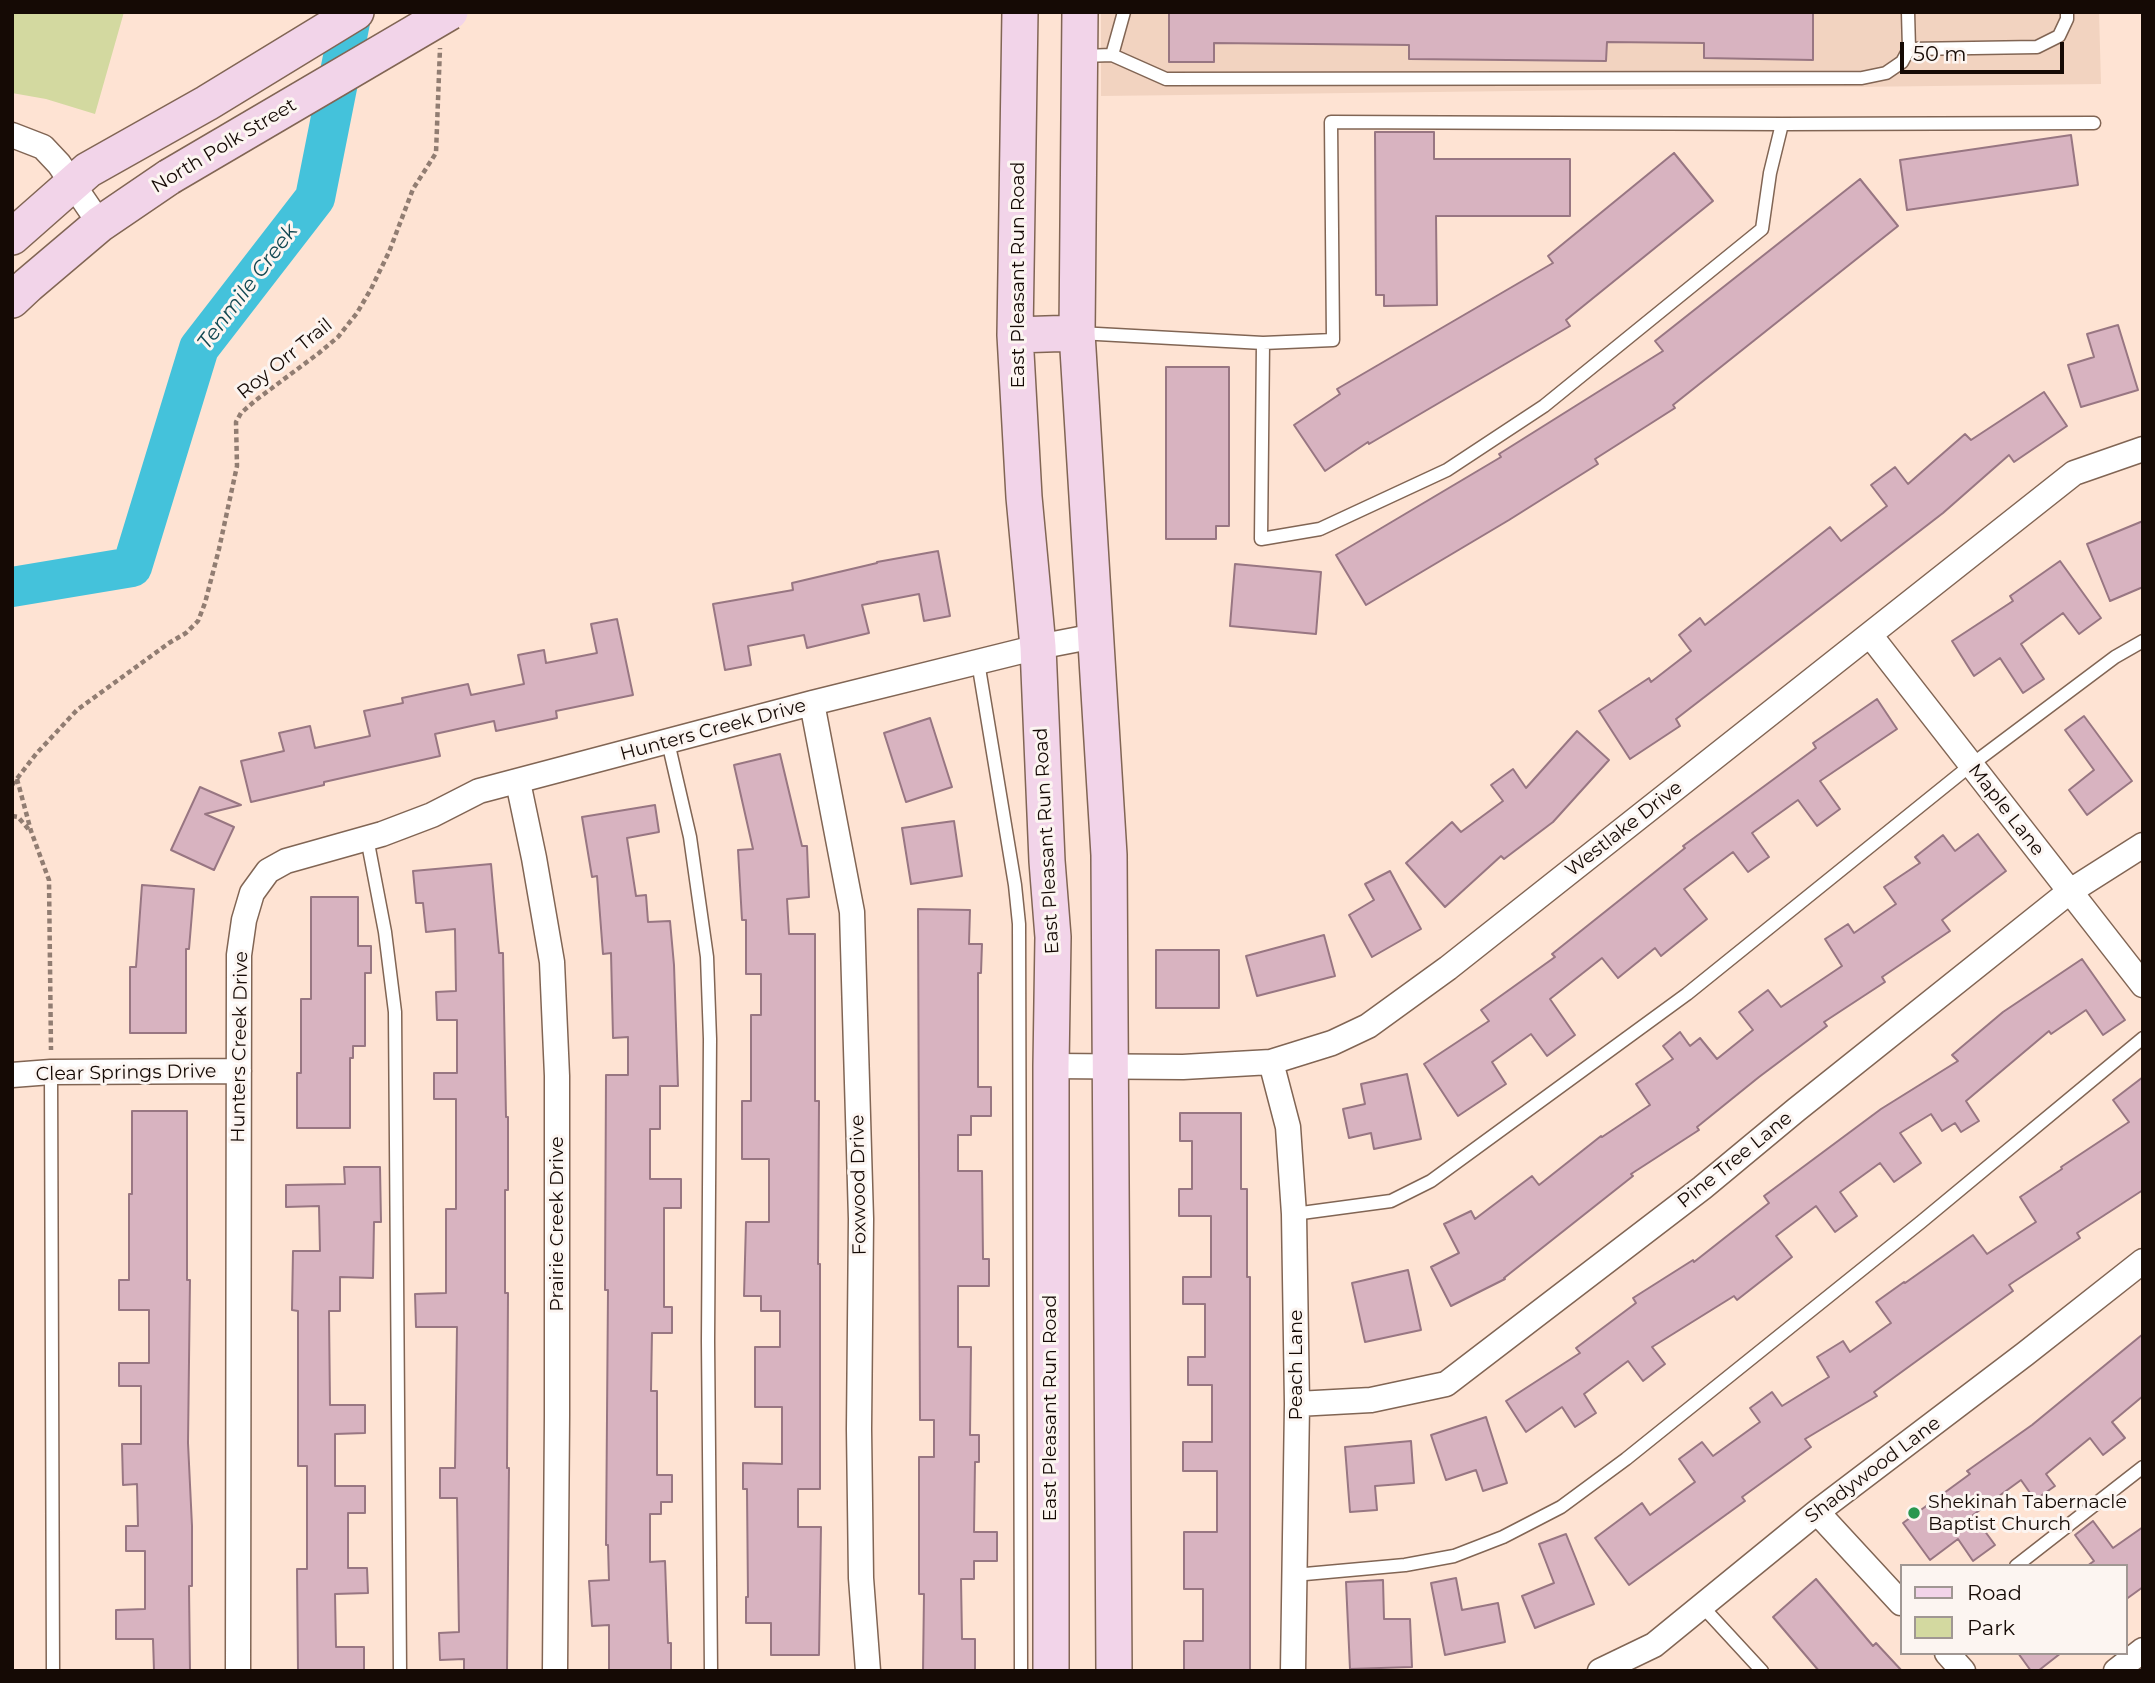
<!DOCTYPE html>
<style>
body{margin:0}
#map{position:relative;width:2155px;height:1683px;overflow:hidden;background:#fee3d3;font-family:Montserrat,sans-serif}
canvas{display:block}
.frame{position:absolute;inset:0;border:14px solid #150a05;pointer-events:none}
.legend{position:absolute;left:1900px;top:1564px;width:228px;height:91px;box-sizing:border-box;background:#fcf5f1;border:2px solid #a09793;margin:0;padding:9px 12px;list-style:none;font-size:21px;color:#150a05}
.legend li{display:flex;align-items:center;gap:14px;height:35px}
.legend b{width:35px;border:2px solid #a09793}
.scale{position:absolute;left:1900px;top:42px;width:164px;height:32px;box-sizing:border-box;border:4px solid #150a05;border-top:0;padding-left:9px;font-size:21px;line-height:24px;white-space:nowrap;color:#150a05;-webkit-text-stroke:5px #fcf5f1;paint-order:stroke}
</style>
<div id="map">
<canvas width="2155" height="1683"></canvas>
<div class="frame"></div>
<ul class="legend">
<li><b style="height:9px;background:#f2d4e9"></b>Road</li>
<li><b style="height:19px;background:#d3d9a0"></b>Park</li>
</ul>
<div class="scale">50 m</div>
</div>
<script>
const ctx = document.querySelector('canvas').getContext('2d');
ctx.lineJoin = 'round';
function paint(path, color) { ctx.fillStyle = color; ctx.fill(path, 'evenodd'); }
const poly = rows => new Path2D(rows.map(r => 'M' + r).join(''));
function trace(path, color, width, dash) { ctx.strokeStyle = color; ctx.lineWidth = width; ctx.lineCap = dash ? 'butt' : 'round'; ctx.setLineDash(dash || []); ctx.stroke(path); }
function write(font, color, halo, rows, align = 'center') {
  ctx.font = font + ' Montserrat,sans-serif'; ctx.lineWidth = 6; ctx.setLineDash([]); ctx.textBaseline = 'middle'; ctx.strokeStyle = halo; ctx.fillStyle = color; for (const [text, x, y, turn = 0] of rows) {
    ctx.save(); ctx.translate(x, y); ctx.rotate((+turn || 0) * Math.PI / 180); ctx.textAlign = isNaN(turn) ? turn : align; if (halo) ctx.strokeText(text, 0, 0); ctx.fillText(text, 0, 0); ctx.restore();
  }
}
paint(poly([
 [1101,12,2099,12,2101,84,1101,96]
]), '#f2d3c0');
paint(poly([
 [12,12,124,12,95,114,46,99,12,93]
]), '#d3d9a0');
trace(poly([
 [12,587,132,567,199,348,315,198,352,12]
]), '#44c2db', 40);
const building = poly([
 [1169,12,1813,12,1813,60,1704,58,1704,43,1607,42,1606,61,1409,59,1409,45,1214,43,1214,62,1169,62,1169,12],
 [1375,132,1434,132,1434,159,1570,159,1570,216,1436,216,1437,305,1384,306,1384,295,1376,295,1375,132],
 [2071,135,2078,185,1907,210,1900,160,2071,135],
 [1674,153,1713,201,1566,320,1570,326,1369,444,1368,442,1325,471,1294,425,1340,394,1337,389,1553,263,1548,256,1674,153],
 [1860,179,1898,226,1673,405,1675,408,1595,459,1598,464,1509,520,1366,605,1336,555,1501,457,1499,454,1663,351,1655,341,1860,179],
 [2118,325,2138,390,2081,407,2068,365,2094,357,2087,334,2118,325],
 [1166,367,1229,367,1229,526,1216,526,1216,539,1166,539,1166,367],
 [2044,392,2067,426,2014,462,2009,455,1943,513,1676,719,1680,726,1630,759,1599,711,1649,678,1651,682,1691,651,1679,635,1700,618,1705,625,1830,527,1841,541,1887,506,1871,485,1895,467,1908,484,1965,434,1971,440,2044,392],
 [2143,521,2143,587,2110,601,2087,544,2143,521],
 [938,551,950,616,924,621,919,594,862,605,869,633,807,648,804,635,748,646,751,665,725,670,713,604,793,590,792,583,877,563,877,562,938,551],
 [2060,561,2101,618,2079,634,2063,613,2021,644,2044,679,2023,693,2000,658,1974,676,1952,641,2013,601,2010,596,2060,561],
 [1235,564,1321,572,1316,634,1230,626,1235,564],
 [617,619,633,695,556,711,557,718,496,731,494,721,435,734,440,756,324,782,324,785,251,802,241,761,284,751,279,733,310,726,315,748,370,736,364,711,403,703,402,698,468,684,471,695,524,684,518,655,544,650,546,663,597,653,591,624,617,619],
 [1877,699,1897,729,1820,781,1840,809,1817,826,1798,800,1752,833,1769,857,1748,872,1733,852,1684,889,1707,919,1661,956,1655,948,1618,978,1602,958,1550,999,1575,1035,1547,1056,1531,1034,1492,1062,1506,1084,1458,1116,1424,1064,1489,1021,1481,1010,1555,957,1552,954,1685,848,1683,846,1816,748,1813,743,1877,699],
 [2084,716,2132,781,2087,815,2069,790,2094,770,2065,730,2084,716],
 [930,718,952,787,906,802,884,733,930,718],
 [1577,731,1609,760,1553,822,1504,859,1501,856,1445,907,1406,863,1452,822,1461,832,1503,801,1491,785,1513,769,1526,788,1577,731],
 [780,754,802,846,807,846,809,897,787,899,789,934,815,934,815,1101,819,1101,818,1264,820,1264,820,1489,798,1489,798,1527,821,1527,819,1655,771,1655,771,1623,746,1623,746,1597,748,1597,747,1489,743,1489,743,1463,782,1464,782,1407,755,1407,755,1347,780,1347,780,1311,761,1311,761,1296,744,1296,746,1222,769,1222,769,1159,742,1159,742,1101,751,1101,751,1015,761,1015,761,974,746,974,746,920,742,920,738,850,753,849,734,765,780,754],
 [200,787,241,805,205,814,234,827,214,870,171,850,200,787],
 [655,805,659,832,627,838,636,896,646,895,648,922,670,921,674,965,678,1086,660,1086,660,1129,650,1129,650,1179,681,1179,681,1208,664,1208,664,1307,672,1307,672,1333,652,1333,651,1391,657,1391,657,1475,672,1475,672,1502,661,1502,661,1514,650,1514,650,1562,665,1561,668,1643,671,1643,671,1671,609,1671,609,1625,592,1626,589,1581,609,1580,608,1545,606,1545,608,1290,605,1290,606,1075,628,1075,628,1037,613,1038,611,953,603,954,597,876,592,877,582,817,655,805],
 [954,821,962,876,911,884,902,828,954,821],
 [1978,834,2006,871,1942,920,1950,931,1882,977,1885,982,1824,1022,1827,1026,1759,1077,1697,1127,1699,1130,1631,1174,1633,1176,1504,1278,1505,1279,1451,1306,1431,1267,1459,1253,1444,1224,1471,1211,1475,1219,1532,1176,1539,1185,1601,1136,1602,1137,1650,1105,1636,1084,1673,1059,1663,1046,1680,1032,1690,1046,1700,1038,1717,1059,1753,1030,1739,1012,1768,990,1781,1007,1842,966,1825,939,1848,924,1854,933,1896,904,1884,887,1920,863,1915,857,1943,835,1955,851,1978,834],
 [491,864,499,953,503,953,506,1117,508,1117,508,1190,505,1190,505,1293,508,1293,507,1468,509,1468,507,1671,464,1671,464,1659,440,1660,439,1633,459,1632,457,1498,440,1498,440,1468,455,1468,457,1327,416,1327,415,1294,446,1293,446,1209,456,1209,456,1099,434,1099,434,1073,457,1073,457,1020,437,1020,436,992,456,991,455,929,426,932,423,903,416,903,413,871,491,864],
 [1390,871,1421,929,1372,957,1349,915,1374,900,1365,884,1390,871],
 [142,885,194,889,189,949,186,949,186,1033,130,1033,130,967,136,967,142,885],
 [311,897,358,897,358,946,371,946,371,973,365,973,365,1046,353,1046,353,1058,350,1058,350,1128,297,1128,297,1073,301,1073,301,999,311,999,311,897],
 [918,909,970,910,969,944,982,944,981,973,978,973,978,1087,991,1087,991,1116,971,1116,971,1135,958,1135,958,1171,982,1171,983,1259,989,1259,989,1286,958,1286,958,1347,971,1347,970,1435,979,1435,979,1462,975,1462,974,1532,997,1532,997,1561,974,1561,974,1579,961,1579,962,1639,975,1639,975,1671,923,1671,924,1594,919,1594,919,1457,934,1457,934,1420,920,1420,918,909],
 [1324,935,1335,976,1257,996,1246,956,1324,935],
 [1156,950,1219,950,1219,1008,1156,1008,1156,950],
 [2082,959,2125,1020,2103,1035,2086,1010,2051,1034,2049,1031,1966,1101,1979,1121,1961,1132,1955,1123,1942,1131,1931,1114,1900,1133,1921,1163,1894,1182,1880,1163,1840,1192,1857,1216,1835,1232,1816,1206,1776,1236,1792,1257,1737,1300,1734,1296,1652,1347,1665,1364,1643,1381,1628,1361,1584,1394,1596,1413,1575,1427,1562,1407,1526,1432,1506,1401,1580,1353,1576,1348,1636,1303,1633,1298,1693,1260,1694,1262,1769,1203,1764,1196,1881,1109,1958,1061,1952,1055,2003,1012,2082,959],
 [1407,1074,1421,1139,1374,1149,1371,1133,1349,1138,1343,1109,1365,1104,1361,1084,1407,1074],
 [2143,1077,2143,1190,2077,1233,2080,1238,2009,1285,2013,1291,1874,1392,1877,1396,1805,1439,1811,1447,1742,1497,1745,1501,1629,1585,1595,1538,1642,1503,1650,1515,1695,1482,1679,1459,1702,1442,1713,1456,1760,1422,1750,1408,1772,1392,1782,1406,1829,1377,1817,1357,1843,1341,1850,1352,1891,1323,1876,1302,1904,1282,1905,1283,1973,1235,1987,1254,2036,1222,2020,1197,2062,1169,2061,1167,2129,1122,2113,1100,2143,1077],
 [132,1111,187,1111,187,1280,190,1280,188,1443,192,1526,192,1586,189,1586,190,1671,154,1671,153,1639,116,1639,116,1610,145,1609,145,1551,126,1551,126,1526,138,1526,137,1484,123,1485,122,1444,141,1444,141,1386,119,1386,119,1363,149,1363,149,1310,119,1310,119,1280,129,1280,129,1194,132,1194,132,1111],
 [1180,1113,1241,1113,1241,1189,1247,1189,1247,1277,1250,1277,1250,1671,1184,1671,1184,1641,1203,1641,1203,1589,1184,1589,1184,1532,1217,1532,1217,1471,1183,1471,1183,1442,1212,1442,1212,1385,1188,1385,1188,1357,1205,1357,1205,1304,1183,1304,1183,1277,1211,1277,1211,1216,1179,1216,1179,1189,1192,1189,1192,1141,1180,1141,1180,1113],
 [344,1167,380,1167,381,1222,374,1222,373,1278,340,1277,340,1311,329,1311,330,1405,365,1405,365,1433,335,1434,335,1486,365,1486,365,1513,348,1513,348,1568,367,1568,368,1593,335,1594,336,1647,364,1647,364,1671,298,1671,297,1569,307,1569,307,1466,298,1466,298,1311,292,1310,293,1251,320,1251,319,1206,286,1207,286,1185,345,1184,344,1167],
 [1408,1270,1421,1330,1365,1342,1352,1283,1408,1270],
 [2143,1334,2143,1396,2112,1422,2125,1438,2103,1455,2090,1438,2046,1474,2055,1486,2035,1500,2021,1480,1973,1515,1995,1545,1973,1561,1958,1539,1930,1560,1903,1523,1970,1474,1967,1471,2032,1425,2143,1334],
 [1486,1417,1507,1483,1483,1491,1476,1470,1446,1480,1431,1435,1486,1417],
 [1411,1441,1414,1483,1375,1486,1377,1510,1350,1512,1345,1447,1411,1441],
 [2093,1521,2113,1548,2143,1527,2143,1587,2125,1600,2125,1566,2087,1566,2094,1561,2075,1535,2093,1521],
 [1566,1534,1594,1604,1535,1628,1522,1596,1554,1583,1539,1544,1566,1534],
 [1456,1578,1462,1610,1498,1603,1505,1642,1445,1655,1431,1583,1456,1578],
 [1816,1579,1873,1646,1876,1643,1902,1671,1819,1671,1773,1617,1816,1579],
 [1383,1580,1384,1619,1410,1619,1412,1667,1350,1669,1346,1582,1383,1580],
 [2018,1653,2061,1653,2038,1671,2031,1671,2018,1653]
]);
paint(building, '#d8b3c0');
trace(building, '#987682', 2);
const lane = poly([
 [1908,12,1909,49],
 [1112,55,1124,12],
 [1082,56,1112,55,1166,79,1862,78,1886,73,1902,62,1909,49,2037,47,2059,36,2067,19,2067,12],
 [1079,333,1263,343,1333,340,1331,122,1782,124,2094,123],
 [1263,343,1261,539,1320,529,1447,470,1544,406,1762,229,1770,173,1782,124],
 [978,662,1015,885,1019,924,1021,1671],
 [668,742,690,837,707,957,710,1039,708,1341,711,1671],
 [367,838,385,932,395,1012,400,1671],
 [51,1072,53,1671],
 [1294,1214,1391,1201,1431,1181,1687,994,1971,765,2115,657,2143,641],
 [2016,1566,2143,1467],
 [1294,1575,1405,1565,1454,1556,1503,1537,1561,1507,1626,1459,1921,1222,2143,1038],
 [1702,1606,1762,1671]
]);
const street = poly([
 [12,135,43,147,59,164,100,224],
 [1870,635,2143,985],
 [812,703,852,912,861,1219,859,1429,861,1578,868,1671],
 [518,782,534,858,552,962,557,1076,557,1416,555,1671],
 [1271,1062,1288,1127,1294,1214,1297,1404,1293,1671],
 [1051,1066,1183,1067,1271,1062,1332,1043,1368,1026,1448,968,2074,473,2143,449],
 [12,1075,51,1072,239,1071],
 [1297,1404,1371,1400,1446,1384,1702,1188,1796,1110,2069,892,2143,845],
 [1817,1512,1901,1603],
 [1947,1653,1963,1671],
 [238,1671,239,955,244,920,252,893,268,871,286,861,382,834,432,815,479,791,812,703,1038,647,1095,636],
 [1600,1671,1654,1645,1817,1512,2025,1354,2143,1261],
 [2116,1671,2143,1650]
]);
const secondary = poly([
 [1020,12,1015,335,1024,497,1038,647,1047,861,1053,937,1051,1066,1051,1671],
 [1080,12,1077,333,1109,855,1114,1671],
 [12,237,88,170,207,103,356,12],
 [12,300,28,285,100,224,169,177],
 [1015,335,1077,333]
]);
trace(lane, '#816554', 15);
trace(street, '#816554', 27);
trace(secondary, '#816554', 38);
trace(poly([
 [17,779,31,831,49,880,51,1050],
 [12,785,36,754,77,710,169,643,186,633,198,621,205,603,219,549,237,466,236,422,241,413,256,400,319,353,338,337,357,313,371,289,389,252,413,189,436,153,440,48],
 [12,816,18,817,30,831]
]), '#917d72', 4.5, [5, 3.5]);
trace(lane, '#fff', 12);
trace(street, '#fff', 24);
trace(secondary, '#f2d4e9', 35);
const secondaryBridge = poly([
 [169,177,450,12]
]);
trace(secondaryBridge, '#816554', 38, []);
trace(secondaryBridge, '#f2d4e9', 35);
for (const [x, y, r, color] of [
 [1914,1513,7,"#29974f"]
]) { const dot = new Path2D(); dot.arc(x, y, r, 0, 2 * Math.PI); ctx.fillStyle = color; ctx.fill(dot); trace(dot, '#fcf5f1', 2.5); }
write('19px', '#150a05', '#fcf5f1', [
 ["North Polk Street",224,146,-31],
 ["East Pleasant Run Road",1018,275,-90],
 ["Roy Orr Trail",285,359,-39],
 ["Hunters Creek Drive",713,730,-15],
 ["Maple Lane",2006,810,52],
 ["Westlake Drive",1624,829,-38],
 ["East Pleasant Run Road",1047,841,-93],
 ["Hunters Creek Drive",240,1047,-89],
 ["Clear Springs Drive",126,1073,-1],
 ["Pine Tree Lane",1735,1160,-39],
 ["Foxwood Drive",859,1185,-91],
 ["Prairie Creek Drive",557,1224,-90],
 ["Peach Lane",1296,1365,-90],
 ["East Pleasant Run Road",1050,1408,-90],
 ["Shadywood Lane",1873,1470,-37]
]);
write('19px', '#150a05', '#fcf5f1', [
 ["Shekinah Tabernacle",1928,1502],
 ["Baptist Church",1928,1524]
], 'left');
write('italic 21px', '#114852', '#fcf5f1', [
 ["Tenmile Creek",248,287,-53]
]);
</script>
